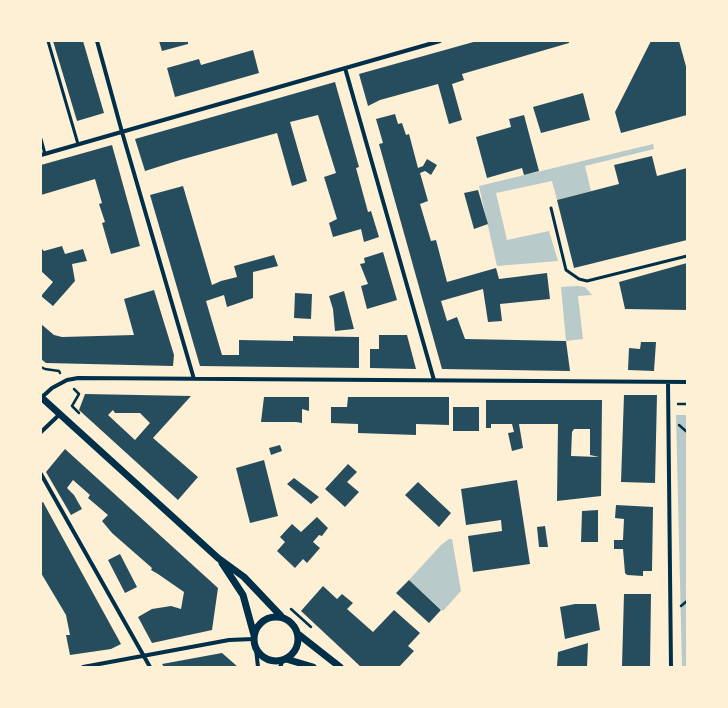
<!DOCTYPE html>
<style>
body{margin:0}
#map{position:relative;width:728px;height:708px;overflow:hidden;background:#fdf0d5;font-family:Figtree,sans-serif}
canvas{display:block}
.frame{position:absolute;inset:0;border:42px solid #fdf0d5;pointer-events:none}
</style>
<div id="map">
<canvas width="728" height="708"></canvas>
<div class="frame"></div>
</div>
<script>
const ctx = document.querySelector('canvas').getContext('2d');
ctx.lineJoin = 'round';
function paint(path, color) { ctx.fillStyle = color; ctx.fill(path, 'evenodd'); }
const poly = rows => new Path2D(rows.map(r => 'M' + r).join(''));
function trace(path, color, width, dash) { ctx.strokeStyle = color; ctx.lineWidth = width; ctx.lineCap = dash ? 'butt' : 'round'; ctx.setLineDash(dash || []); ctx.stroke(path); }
paint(poly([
 [653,144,654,149,585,166,591,191,557,200,552,181,496,193,507,240,549,231,558,261,497,266,479,186],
 [578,286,585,287,592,295,578,296,583,339,566,341,561,287],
 [676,415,687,415,687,667,682,667],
 [449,539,452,539,461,591,443,611,409,580,441,545]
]), '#b9caca');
paint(poly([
 [53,41,83,41,104,113,77,121],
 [159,41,188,41,188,44,162,51],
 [477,41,569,41,569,43,462,74,464,80,452,84,462,120,449,124,438,84,380,100,368,106,359,74],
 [651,41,679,41,687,70,687,115,621,133,615,112],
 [253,50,259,73,175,97,167,68,199,59,201,65],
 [335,82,359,167,356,168,368,212,371,211,379,237,364,242,361,229,333,237,329,223,337,219,324,177,336,173,318,115,290,122,307,181,292,186,277,133,180,160,145,171,135,139],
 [583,93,590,120,541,133,533,107],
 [395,114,398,124,402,123,406,135,409,134,418,168,423,166,427,159,437,165,431,175,425,171,420,173,428,201,420,204,431,241,436,240,447,282,496,268,499,279,547,273,550,299,500,304,502,321,488,322,483,289,441,301,447,321,457,317,465,339,566,341,570,371,442,369,379,144,383,143,376,119],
 [524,115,539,171,524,175,522,168,487,178,476,137,511,127,509,119],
 [112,145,140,246,111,254,102,223,105,222,99,204,102,203,95,179,41,195,41,165],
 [652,156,657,176,687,168,687,240,574,268,557,200,619,184,614,165],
 [183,186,212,285,221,281,237,277,234,266,274,255,278,266,253,272,253,298,227,307,224,295,206,301,222,355,239,355,239,340,293,341,293,336,359,337,359,368,200,366,150,195],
 [478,190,488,224,474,229,464,193],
 [62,246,65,254,83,249,87,261,72,264,75,281,53,306,41,296,53,282,41,271,41,248,44,251],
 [383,252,397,300,367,309,361,286,368,284,360,264,365,263,364,258],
 [687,263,687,310,625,309,619,282],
 [154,290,174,355,173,366,46,363,41,359,41,324,54,335,62,337,134,335,124,299],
 [344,291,354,329,335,331,333,309,329,296],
 [295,293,312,294,311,319,294,318],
 [379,335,407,335,416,369,370,368,370,349,379,349],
 [641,342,656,342,654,371,628,370,629,348,640,349],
 [85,394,191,396,153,438,198,477,178,500,79,410],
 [113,410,115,413,140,413,150,423,135,440,108,415],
 [624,395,657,395,655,483,621,482],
 [264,397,309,397,309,411,302,409,302,423,296,422,261,422],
 [348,397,449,397,449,425,416,424,416,435,358,433,358,424,331,423,331,407,347,407],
 [486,400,602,400,601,496,557,501,558,424,519,424,523,448,512,451,508,433,514,432,512,424,491,424,491,428,486,428],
 [574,429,590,429,590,455,599,457,571,456,572,432],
 [453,407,479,407,479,431,453,431],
 [280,445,282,451,271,455,269,448],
 [65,449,218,588,212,630,152,643,138,617,152,609,171,606,181,609,184,592,158,574,151,570,152,568,112,533,102,521,108,515,88,498,90,495,73,480,67,488,74,495,82,509,71,515,46,472],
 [264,460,278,516,250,523,236,468],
 [348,464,357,472,347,482,359,492,345,507,325,489],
 [294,478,319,497,311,504,287,484],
 [517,480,530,564,473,572,468,536,502,531,501,520,466,525,461,489],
 [418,482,451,513,439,527,405,495],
 [43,502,121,644,111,649,70,655,66,635,70,635,66,615,41,573,41,503],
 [616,505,653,507,652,571,643,571,643,576,627,575,625,573,623,549,614,549,614,540,623,540,624,519,615,518],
 [598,510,598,542,581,542,582,511],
 [317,517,328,528,322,536,319,535,313,542,320,548,307,563,303,559,295,568,277,551,285,542,280,537,292,524,301,532],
 [545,526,548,547,539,547,537,527],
 [120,554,137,587,125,593,108,560],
 [409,580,441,610,429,623,396,593],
 [323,586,337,599,342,594,353,603,347,609,373,632,394,610,420,633,408,646,414,651,399,667,361,667,301,611],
 [624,594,651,594,650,667,622,666],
 [575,604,596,604,600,630,565,639,560,607],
 [588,643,587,667,557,667,558,652],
 [222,653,238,667,164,667,162,664]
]), '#264d5e');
trace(poly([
 [41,367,45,369,59,371,60,373],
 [74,389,79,394,72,406,79,413],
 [678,404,687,404],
 [679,425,687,432],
 [681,606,687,601],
 [291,609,311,627]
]), '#003049', 2.5);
trace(poly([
 [48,41,78,144],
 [41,139,45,154],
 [551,208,566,270,579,279,587,281,687,256]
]), '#003049', 3);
trace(poly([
 [97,41,122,132,194,379],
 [345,68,434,380],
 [41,155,440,41],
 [668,382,671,667],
 [41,398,52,388,67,380,78,378,687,382],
 [41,432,60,414],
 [41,474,150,667],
 [256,649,258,667],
 [83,667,229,640,253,639],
 [280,667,283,660]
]), '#003049', 4);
trace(poly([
 [41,397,218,558,244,577,281,616],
 [222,563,243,595,254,635],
 '254 639a22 22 0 1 1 44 0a22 22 0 1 1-44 0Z',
 [298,634,340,667],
 [286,659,313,667]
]), '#003049', 7);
</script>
